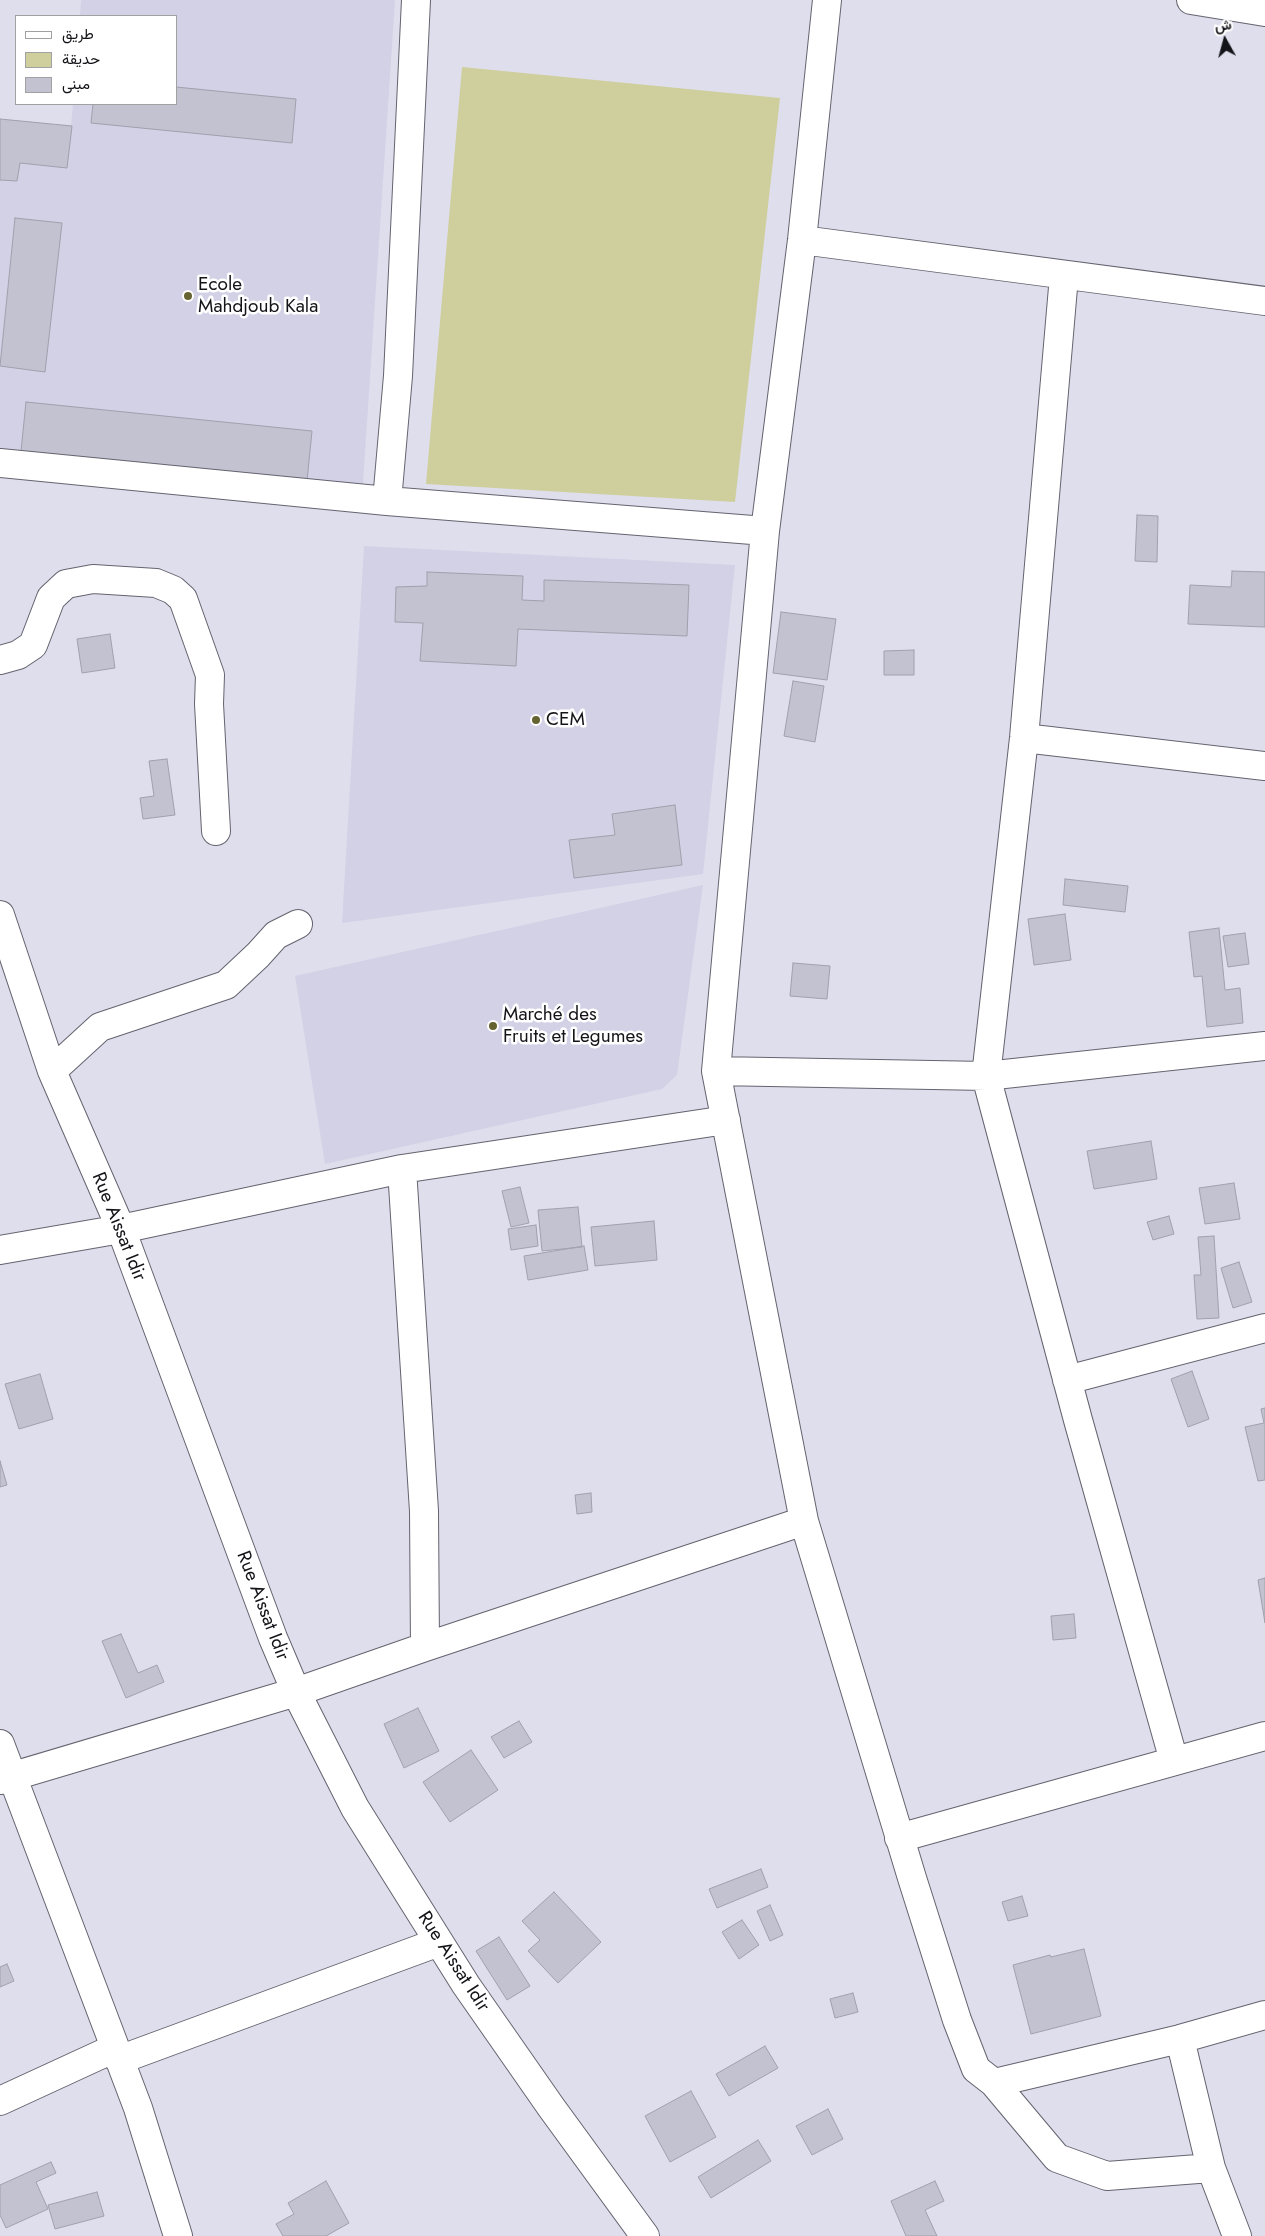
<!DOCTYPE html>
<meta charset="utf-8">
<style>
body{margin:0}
#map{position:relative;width:1265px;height:2236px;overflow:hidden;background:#dfdeec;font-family:Jost,Vazirmatn,sans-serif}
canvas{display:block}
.legend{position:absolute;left:15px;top:15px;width:162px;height:90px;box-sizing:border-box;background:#fff;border:1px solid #a1a1a3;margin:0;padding:6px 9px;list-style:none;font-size:15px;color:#131318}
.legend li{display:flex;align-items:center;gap:10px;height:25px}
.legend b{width:25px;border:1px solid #a1a1a3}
.north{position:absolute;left:1200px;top:15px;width:50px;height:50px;-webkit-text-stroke:4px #fff;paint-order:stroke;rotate:353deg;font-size:14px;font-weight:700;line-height:20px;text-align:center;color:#131318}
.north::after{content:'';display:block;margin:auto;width:18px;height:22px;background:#131318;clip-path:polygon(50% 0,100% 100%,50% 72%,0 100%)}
</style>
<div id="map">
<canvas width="1265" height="2236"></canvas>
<ul class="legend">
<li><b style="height:6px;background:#fff"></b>طريق</li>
<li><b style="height:14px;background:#cfcf9e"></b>حديقة</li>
<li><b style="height:14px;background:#c3c2d0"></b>مبنى</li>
</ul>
<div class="north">ش</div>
</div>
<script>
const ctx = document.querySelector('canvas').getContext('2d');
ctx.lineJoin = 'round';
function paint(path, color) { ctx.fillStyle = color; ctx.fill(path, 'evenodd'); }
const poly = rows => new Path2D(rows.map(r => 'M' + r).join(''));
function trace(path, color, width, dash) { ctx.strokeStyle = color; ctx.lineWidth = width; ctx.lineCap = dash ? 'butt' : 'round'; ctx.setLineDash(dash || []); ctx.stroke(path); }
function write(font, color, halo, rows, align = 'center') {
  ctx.font = font + ' Jost,sans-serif'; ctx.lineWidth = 5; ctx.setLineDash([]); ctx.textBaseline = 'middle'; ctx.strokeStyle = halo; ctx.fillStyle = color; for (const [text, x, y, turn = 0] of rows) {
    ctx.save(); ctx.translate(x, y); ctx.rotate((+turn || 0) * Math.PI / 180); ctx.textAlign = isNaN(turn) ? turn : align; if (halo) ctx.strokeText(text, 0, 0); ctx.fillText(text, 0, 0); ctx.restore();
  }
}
paint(poly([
 [81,0,395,0,362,498,0,465,0,119,71,126,73,104,176,104,176,16,80,16],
 [364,546,735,565,703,874,342,923],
 [703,885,677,1075,662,1089,325,1164,295,976]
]), '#d2d1e6');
paint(poly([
 [462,67,780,98,735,502,426,484]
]), '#cfcf9e');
const building = poly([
 [176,87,296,99,292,143,91,123,93,104,176,104,176,87],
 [0,119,72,126,67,168,20,163,17,181,0,180,0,119],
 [15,218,62,223,45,372,0,366,15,218],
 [26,402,312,431,307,481,21,451,26,402],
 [1137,515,1158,516,1157,562,1135,561,1137,515],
 [1232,571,1265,572,1265,627,1188,624,1190,585,1231,587,1232,571],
 [427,572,523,576,522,600,544,601,544,580,689,585,687,636,518,629,516,666,420,661,423,623,395,622,396,587,427,586,427,572],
 [781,612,836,619,827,680,773,673,781,612],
 [110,634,115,668,82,673,77,639,110,634],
 [914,650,914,675,884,675,884,651,914,650],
 [793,681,824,686,815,742,784,736,793,681],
 [167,759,175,815,143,819,140,798,154,796,149,761,167,759],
 [675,805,682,865,574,878,569,840,615,835,612,814,675,805],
 [1065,879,1128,886,1125,912,1063,905,1065,879],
 [1065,914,1071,960,1034,965,1028,919,1065,914],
 [1219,928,1225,990,1240,988,1243,1023,1207,1027,1202,976,1194,977,1189,932,1219,928],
 [1245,933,1249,964,1228,967,1223,936,1245,933],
 [793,963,830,966,827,999,790,996,793,963],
 [1151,1141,1157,1179,1094,1189,1087,1151,1151,1141],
 [1234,1183,1240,1219,1205,1224,1199,1188,1234,1183],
 [520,1187,529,1223,511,1227,502,1191,520,1187],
 [578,1207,582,1247,542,1251,538,1210,578,1207],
 [1169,1216,1174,1234,1153,1240,1147,1222,1169,1216],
 [654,1221,657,1260,595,1266,591,1227,654,1221],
 [536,1225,538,1246,511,1250,508,1229,536,1225],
 [1214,1236,1219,1318,1197,1319,1194,1275,1201,1275,1198,1237,1214,1236],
 [584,1246,588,1270,528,1280,524,1256,584,1246],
 [1239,1262,1252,1302,1233,1308,1221,1268,1239,1262],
 [1192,1371,1209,1419,1188,1427,1171,1379,1192,1371],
 [40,1374,53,1419,19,1429,5,1384,40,1374],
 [1265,1408,1265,1480,1258,1481,1245,1427,1264,1423,1261,1409,1265,1408],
 [0,1461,7,1485,0,1487,0,1461],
 [591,1493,592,1512,577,1514,575,1495,591,1493],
 [1265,1578,1265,1623,1258,1580,1265,1578],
 [1074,1614,1076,1638,1053,1640,1051,1616,1074,1614],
 [121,1634,138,1673,157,1665,164,1682,126,1698,102,1641,121,1634],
 [418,1708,439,1751,404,1768,384,1724,418,1708],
 [519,1721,532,1742,504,1758,491,1737,519,1721],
 [471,1750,498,1790,450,1822,423,1782,471,1750],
 [761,1869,768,1887,717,1908,709,1889,761,1869],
 [554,1892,601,1942,558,1983,528,1951,540,1940,522,1921,554,1892],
 [1022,1896,1028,1916,1008,1921,1002,1902,1022,1896],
 [770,1905,783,1935,770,1941,757,1911,770,1905],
 [742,1920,759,1945,739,1959,722,1932,742,1920],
 [499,1937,530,1986,507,2000,476,1951,499,1937],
 [1084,1949,1101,2016,1031,2034,1013,1965,1050,1955,1051,1957,1084,1949],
 [7,1964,14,1981,0,1987,0,1967,7,1964],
 [853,1993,858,2012,835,2018,830,1999,853,1993],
 [765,2046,778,2068,729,2096,716,2074,765,2046],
 [691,2091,716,2137,670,2162,645,2116,691,2091],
 [828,2109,843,2139,812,2155,796,2126,828,2109],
 [758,2140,771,2161,711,2198,698,2177,758,2140],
 [51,2162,56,2173,36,2182,48,2209,6,2228,0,2215,0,2185,51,2162],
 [326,2181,349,2223,326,2236,283,2236,276,2224,294,2214,288,2203,326,2181],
 [935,2181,944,2201,925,2210,937,2236,906,2236,891,2201,935,2181],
 [97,2192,104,2216,55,2229,48,2205,97,2192]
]);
paint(building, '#c3c2d0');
trace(building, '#a1a0ad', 1);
const minor = poly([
 [827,0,802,240,765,531,716,1071,804,1521,912,1878,957,2020,976,2069,994,2083,1057,2158,1107,2176,1211,2168],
 [1191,0,1265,12],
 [802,240,1265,301],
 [1064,276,1024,738,986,1076,1078,1420,1174,1761],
 [0,463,387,501,765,531],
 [387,501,398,376,416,0],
 [0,660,18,655,33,645,51,598,66,584,93,579,156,583,173,590,183,599,210,675,209,704,216,831],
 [1024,738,1265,766],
 [0,915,52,1071,121,1229,273,1638,296,1692,355,1808,466,1985,551,2107,645,2236],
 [52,1071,100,1027,226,985,258,955,276,935,298,924],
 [716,1071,986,1076,1265,1046],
 [402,1169,424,1511,425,1647],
 [0,1250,121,1229,402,1169,726,1120],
 [1067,1380,1265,1328],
 [0,1744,138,2108,178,2236],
 [0,1780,296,1692,425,1647,804,1521],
 [899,1838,1265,1736],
 [1180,2039,1211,2168,1237,2236],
 [119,2060,439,1942],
 [994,2083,1180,2039,1265,2015],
 [0,2101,115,2048]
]);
trace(minor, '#64636f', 30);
trace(minor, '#fff', 28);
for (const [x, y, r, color] of [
 [188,296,5,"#656330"],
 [536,720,5,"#656330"],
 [493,1026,5,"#656330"]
]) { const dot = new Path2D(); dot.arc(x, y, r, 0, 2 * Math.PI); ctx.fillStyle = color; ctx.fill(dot); trace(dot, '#fff', 2); }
write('19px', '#131318', '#fff', [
 ["Ecole",198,285],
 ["Mahdjoub Kala",198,307],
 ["CEM",546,720],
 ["Marché des",503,1015],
 ["Fruits et Legumes",503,1037]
], 'left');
write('19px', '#131318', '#fff', [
 ["Rue Aissat Idir",118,1227,68],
 ["Rue Aissat Idir",262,1606,69],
 ["Rue Aissat Idir",453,1962,57]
]);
</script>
